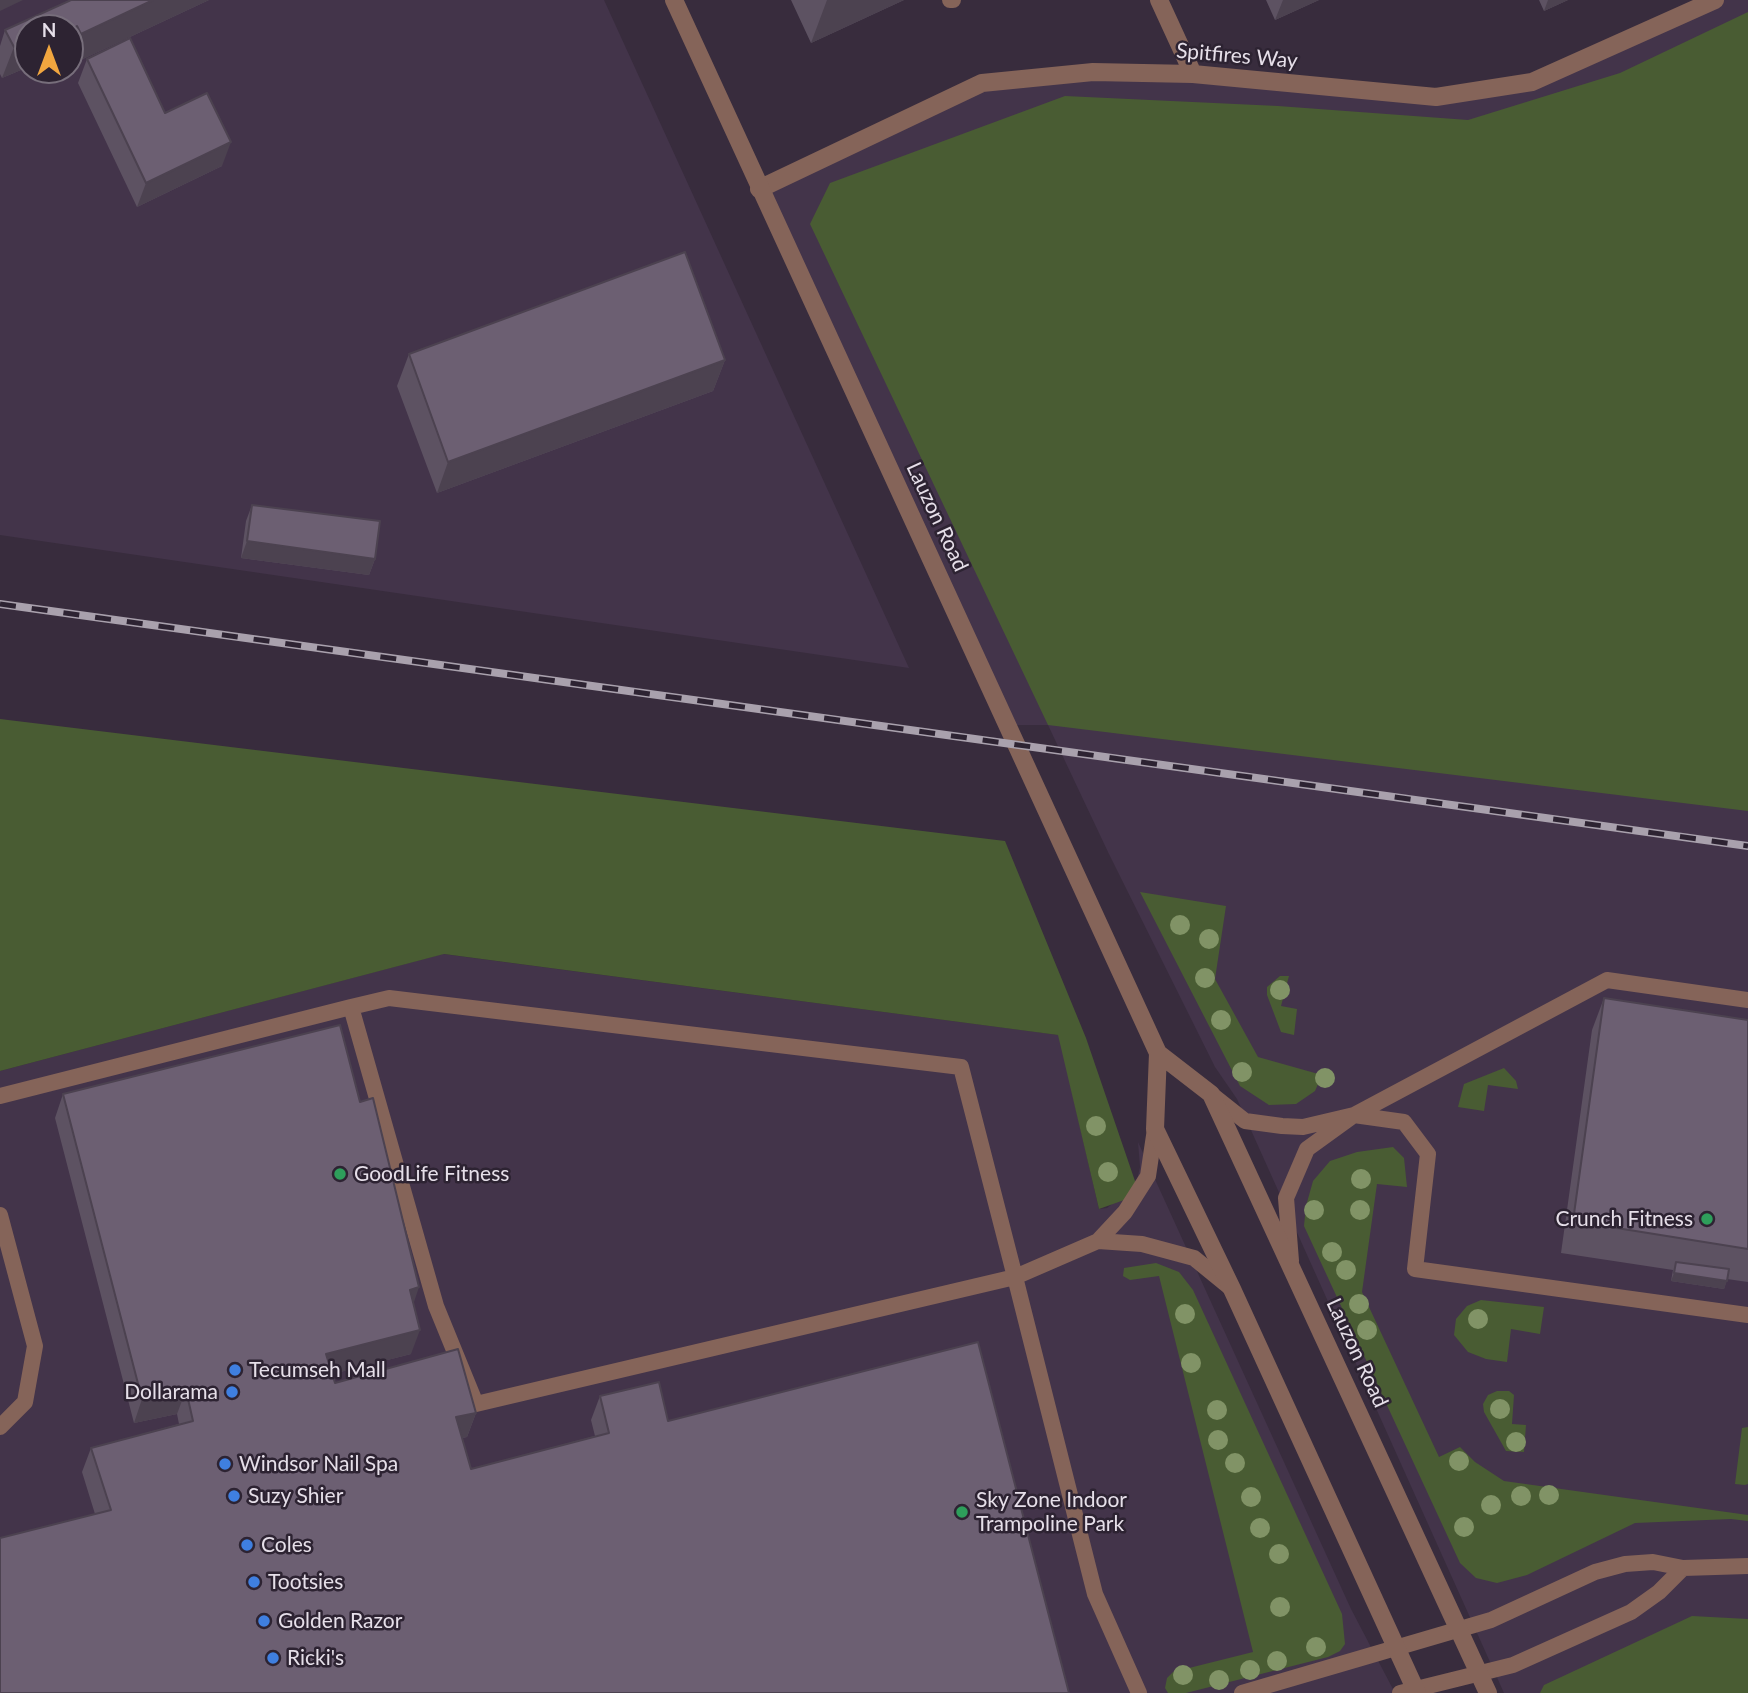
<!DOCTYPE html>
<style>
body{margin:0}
#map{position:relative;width:1748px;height:1693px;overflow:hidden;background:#382c3d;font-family:Lato,sans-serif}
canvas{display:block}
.north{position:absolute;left:14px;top:14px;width:70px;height:70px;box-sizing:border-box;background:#2d2332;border:2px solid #776e7b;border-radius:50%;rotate:0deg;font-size:19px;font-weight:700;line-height:28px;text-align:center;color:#e6dfe9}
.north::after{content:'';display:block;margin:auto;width:24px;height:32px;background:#f1a63f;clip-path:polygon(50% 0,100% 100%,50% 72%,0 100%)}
</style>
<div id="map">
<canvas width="1748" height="1693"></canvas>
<div class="north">N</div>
</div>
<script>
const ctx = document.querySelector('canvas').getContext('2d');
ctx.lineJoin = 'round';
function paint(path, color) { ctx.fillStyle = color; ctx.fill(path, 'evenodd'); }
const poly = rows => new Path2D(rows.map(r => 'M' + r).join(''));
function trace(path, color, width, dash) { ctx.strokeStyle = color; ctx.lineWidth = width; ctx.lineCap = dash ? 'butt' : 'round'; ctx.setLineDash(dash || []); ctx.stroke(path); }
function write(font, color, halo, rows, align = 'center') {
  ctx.font = font + ' Lato,sans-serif'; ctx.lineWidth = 5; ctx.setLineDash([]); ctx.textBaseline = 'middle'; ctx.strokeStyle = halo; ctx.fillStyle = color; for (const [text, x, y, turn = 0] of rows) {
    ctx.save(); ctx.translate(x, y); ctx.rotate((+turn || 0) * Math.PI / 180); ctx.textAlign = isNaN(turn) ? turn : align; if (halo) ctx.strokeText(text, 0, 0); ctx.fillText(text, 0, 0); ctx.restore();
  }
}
paint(poly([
 [0,0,604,0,909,668,0,535],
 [28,28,70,28,70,70,28,70],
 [1715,0,1748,0,1748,1693,1504,1693,1237,1099,1215,1067,1108,852,1048,725,1007,725,759,189,982,83,1093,72,1437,97,1532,82],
 [443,954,1059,1035,1099,1209,1107,1208,1136,1184,1140,1167,1138,1142,1351,1609,1395,1693,0,1693,0,1071]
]), '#43344a');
paint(poly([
 [1748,12,1748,811,1048,725,810,224,830,183,1065,96,1278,106,1468,120,1620,73],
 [0,719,1005,841,1086,1038,1136,1184,1127,1199,1099,1209,1058,1035,444,954,0,1071],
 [1140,892,1226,906,1215,979,1258,1057,1322,1075,1315,1091,1296,1104,1269,1105,1240,1086],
 [1280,976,1289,976,1281,1006,1297,1009,1294,1035,1281,1032,1267,995,1267,987],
 [1504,1068,1516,1081,1518,1089,1488,1085,1484,1111,1458,1107,1464,1084],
 [1393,1147,1404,1158,1407,1187,1377,1184,1362,1292,1439,1457,1460,1447,1475,1462,1504,1481,1748,1515,1748,1521,1731,1519,1635,1523,1527,1575,1497,1583,1476,1578,1460,1563,1304,1226,1306,1206,1313,1181,1330,1161,1357,1152],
 [1156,1263,1179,1272,1193,1290,1342,1614,1345,1644,1340,1651,1328,1657,1186,1693,1168,1693,1165,1688,1167,1678,1173,1672,1253,1652,1159,1276,1130,1280,1123,1276,1124,1268],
 [1481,1300,1544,1307,1540,1334,1511,1329,1507,1362,1486,1359,1468,1352,1454,1335,1456,1319,1467,1306],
 [1497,1391,1509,1391,1514,1395,1512,1424,1526,1425,1524,1452,1506,1451,1484,1412,1483,1404,1488,1395],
 [1748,1427,1748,1484,1745,1485,1735,1484,1742,1428],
 [1692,1616,1748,1619,1748,1693,1540,1693,1544,1685]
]), '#495c33');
trace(poly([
 [950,0,953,0],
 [351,1007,389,998,961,1067,1015,1277,1098,1241,1125,1212,1148,1176,1155,1129],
 [1211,1094,1245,1121,1282,1126,1303,1127,1354,1115,1404,1122,1428,1154,1415,1269,1748,1315],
 [0,1096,351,1007,436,1306,476,1404,1015,1277,1095,1594,1139,1693],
 [0,1215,35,1346,25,1402,0,1427],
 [1098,1241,1142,1244,1194,1258,1232,1289],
 [1291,1261,1286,1198,1307,1149,1354,1115,1607,980,1748,1000],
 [1242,1693,1491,1620,1595,1572,1625,1564,1653,1562,1683,1568,1748,1566],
 [1400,1693,1513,1665,1631,1612,1659,1592,1683,1568]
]), '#856459', 16);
trace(poly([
 [1159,0,1193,74],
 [759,189,982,83,1093,72,1193,74,1436,97,1532,82,1715,0]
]), '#856459', 18);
trace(poly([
 [674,0,1158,1053,1155,1129,1232,1289,1417,1693],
 [1158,1053,1211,1094,1488,1693]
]), '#856459', 18);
const rail = poly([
 [0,604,1748,846]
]);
trace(rail, '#a9a1ad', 8);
trace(rail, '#2d2332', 5, [16]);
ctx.fillStyle = '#819366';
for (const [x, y] of [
 [1180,925],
 [1209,939],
 [1205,978],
 [1280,990],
 [1221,1020],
 [1242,1072],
 [1325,1078],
 [1096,1126],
 [1108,1172],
 [1361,1179],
 [1314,1210],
 [1360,1210],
 [1332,1252],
 [1346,1270],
 [1359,1304],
 [1185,1314],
 [1478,1319],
 [1367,1330],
 [1191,1363],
 [1500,1409],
 [1217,1410],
 [1218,1440],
 [1516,1442],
 [1459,1461],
 [1235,1463],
 [1549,1495],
 [1521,1496],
 [1251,1497],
 [1491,1505],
 [1464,1527],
 [1260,1528],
 [1279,1554],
 [1280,1607],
 [1316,1647],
 [1277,1661],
 [1250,1670],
 [1183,1675],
 [1219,1680]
]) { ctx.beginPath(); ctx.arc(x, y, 10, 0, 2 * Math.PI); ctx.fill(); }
paint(poly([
 [71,0,209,0,70,65,70,28,28,28,28,67,2,78,0,74,0,46,5,30],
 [791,0,904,0,811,43],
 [1266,0,1319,0,1275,20],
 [1539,0,1568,0,1544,11],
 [87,59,165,113,222,166,137,207,78,83],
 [409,354,725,360,713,391,437,493,397,386],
 [252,505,375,559,369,575,241,558,246,521],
 [1604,998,1748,1020,1748,1282,1727,1279,1724,1289,1671,1281,1673,1270,1561,1253,1592,1030],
 [63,1094,360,1102,413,1304,411,1354,332,1374,335,1383,476,1413,467,1437,462,1438,471,1469,595,1436,591,1420,600,1396,668,1421,1069,1693,95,1514,82,1472,91,1448,179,1424,177,1414,134,1423,55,1118]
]), '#5d5262');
paint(poly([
 [0,0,23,0,0,11],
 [153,0,209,0,70,65,81,34],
 [827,0,904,0,811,43],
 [1283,0,1319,0,1275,20],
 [1548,0,1568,0,1544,11],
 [77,26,70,45,70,30],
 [28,41,28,67,2,78,14,47],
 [231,142,222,166,137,207,146,183],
 [725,360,713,391,437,493,448,462],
 [247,541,375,559,369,575,241,558],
 [1674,1273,1727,1281,1724,1289,1671,1281],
 [419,1287,411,1311,410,1290],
 [420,1330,411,1354,317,1378,326,1354],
 [186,1390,177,1414,134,1423,142,1399],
 [476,1413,467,1437,447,1441,456,1417]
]), '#4c4250');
const building = poly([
 [71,0,153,0,81,34,77,26,70,30,70,28,28,28,28,41,14,47,5,30,71,0],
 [130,38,165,113,207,93,231,142,146,183,87,59,130,38],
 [685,252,725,360,448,462,409,354,685,252],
 [252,505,380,521,375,559,247,541,252,505],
 [1604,998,1748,1020,1748,1249,1573,1221,1604,998],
 [340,1025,360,1102,373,1098,419,1287,410,1290,420,1330,326,1354,335,1383,458,1349,476,1413,456,1417,471,1469,609,1433,600,1396,659,1382,668,1421,978,1342,1069,1693,0,1693,0,1538,111,1510,91,1448,193,1421,186,1390,142,1399,63,1094,340,1025],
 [1676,1262,1729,1269,1727,1281,1674,1273,1676,1262]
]);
paint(building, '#6c5f72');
trace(building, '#4c4250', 2);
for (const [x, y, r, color] of [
 [340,1174,7,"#2e9e5b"],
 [1707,1219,7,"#2e9e5b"],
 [235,1370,7,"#3f7fe0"],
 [232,1392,7,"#3f7fe0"],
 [225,1464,7,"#3f7fe0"],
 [234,1496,7,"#3f7fe0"],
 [962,1512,7,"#2e9e5b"],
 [247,1545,7,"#3f7fe0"],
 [254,1582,7,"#3f7fe0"],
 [264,1621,7,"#3f7fe0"],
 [273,1658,7,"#3f7fe0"]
]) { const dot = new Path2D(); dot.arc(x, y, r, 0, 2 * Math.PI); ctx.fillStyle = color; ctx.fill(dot); trace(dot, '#2d2332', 2.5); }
write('21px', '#e6dfe9', '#2d2332', [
 ["Spitfires Way",1237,56,5],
 ["Lauzon Road",937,517,65],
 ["Lauzon Road",1357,1353,65]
]);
write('21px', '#e6dfe9', '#2d2332', [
 ["GoodLife Fitness",354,1174],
 ["Crunch Fitness",1693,1219,"right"],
 ["Tecumseh Mall",249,1370],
 ["Dollarama",218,1392,"right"],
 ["Windsor Nail Spa",239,1464],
 ["Suzy Shier",248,1496],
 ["Sky Zone Indoor",976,1500],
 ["Trampoline Park",976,1524],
 ["Coles",261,1545],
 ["Tootsies",268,1582],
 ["Golden Razor",278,1621],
 ["Ricki's",287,1658]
], 'left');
</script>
